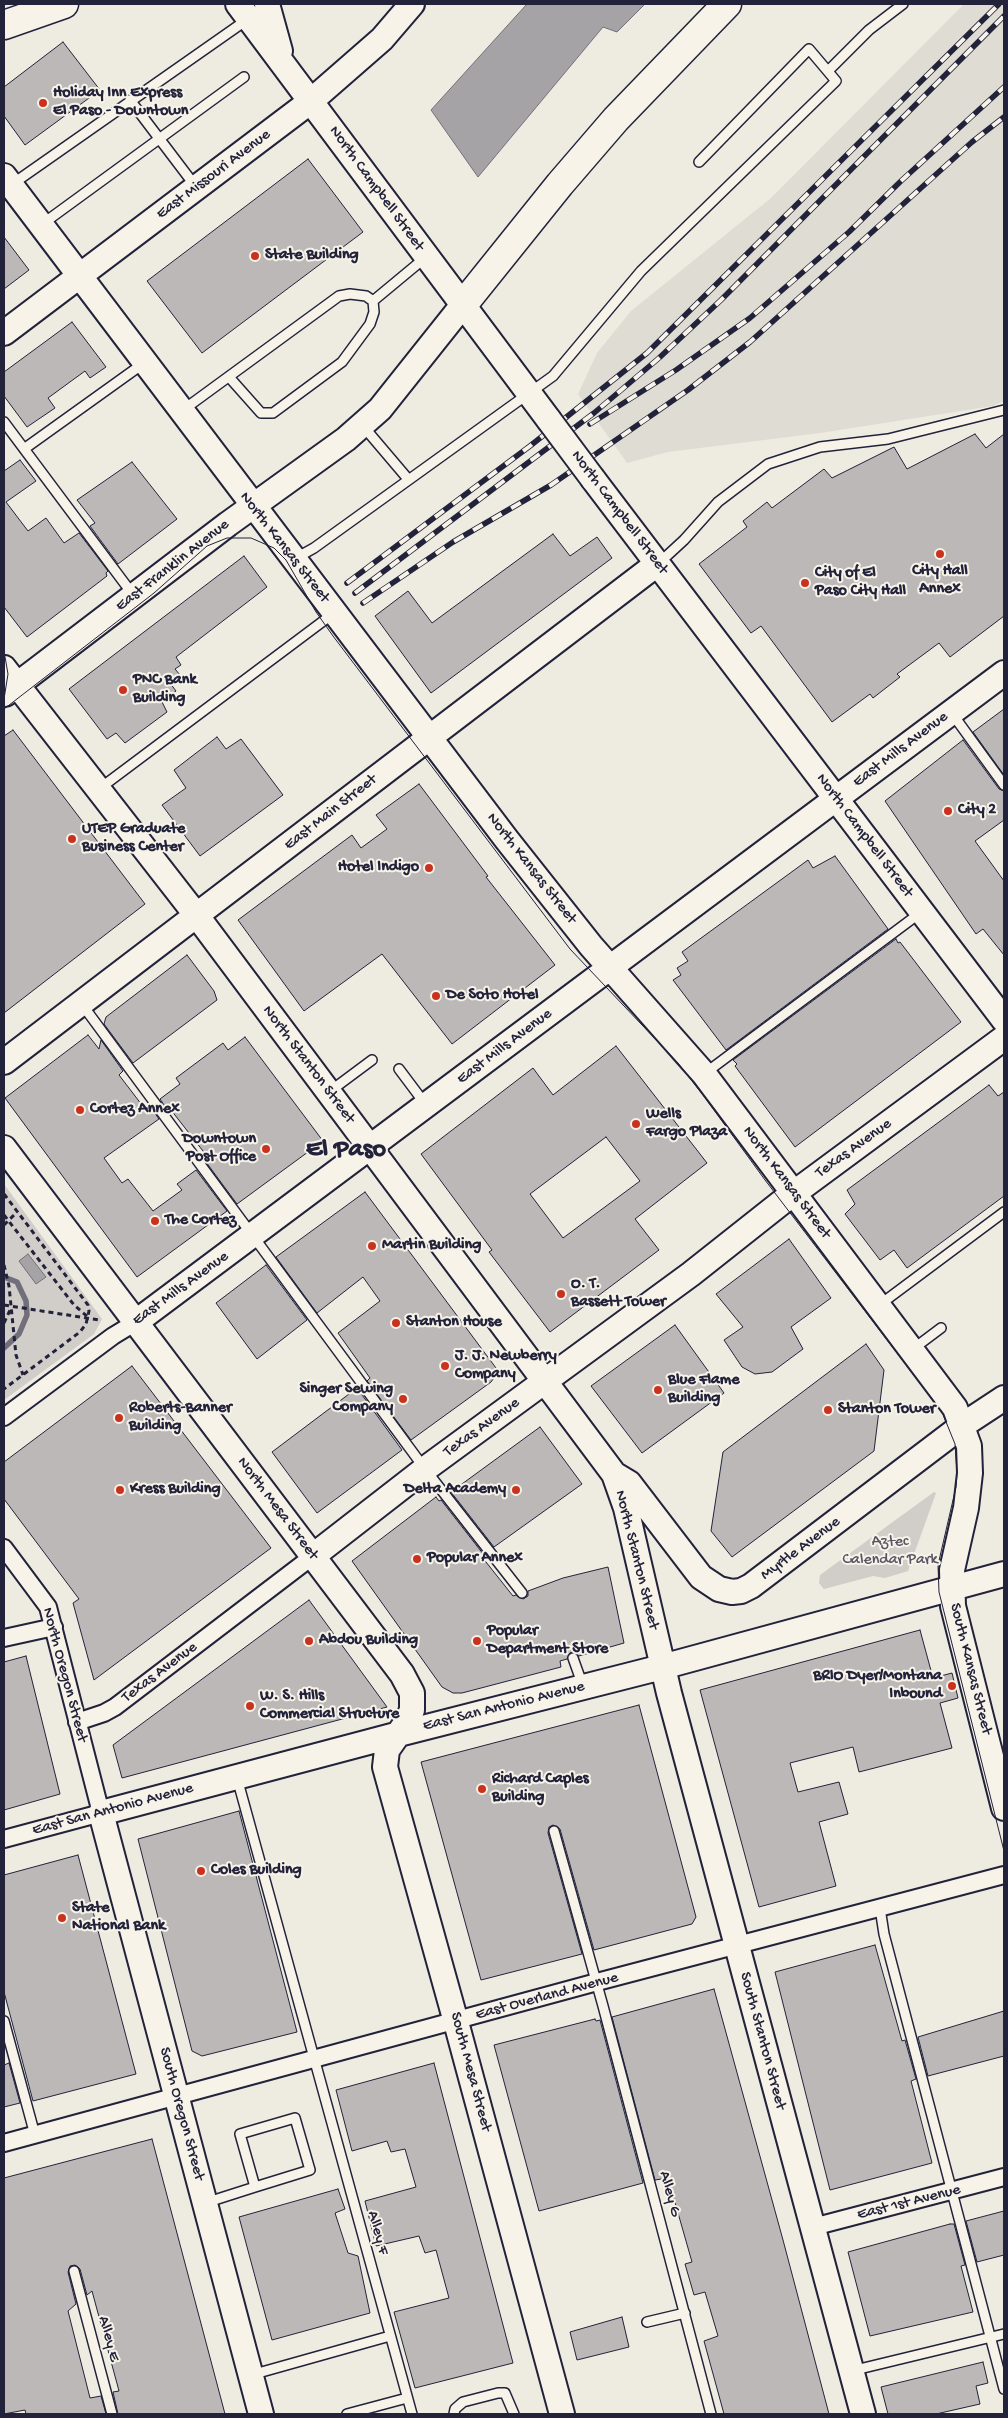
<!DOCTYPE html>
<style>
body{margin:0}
#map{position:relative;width:1008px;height:2418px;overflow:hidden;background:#eeebe1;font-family:"Gochi Hand",sans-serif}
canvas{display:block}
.frame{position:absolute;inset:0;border:5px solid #22223b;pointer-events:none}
</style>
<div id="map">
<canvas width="1008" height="2418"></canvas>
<div class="frame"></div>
</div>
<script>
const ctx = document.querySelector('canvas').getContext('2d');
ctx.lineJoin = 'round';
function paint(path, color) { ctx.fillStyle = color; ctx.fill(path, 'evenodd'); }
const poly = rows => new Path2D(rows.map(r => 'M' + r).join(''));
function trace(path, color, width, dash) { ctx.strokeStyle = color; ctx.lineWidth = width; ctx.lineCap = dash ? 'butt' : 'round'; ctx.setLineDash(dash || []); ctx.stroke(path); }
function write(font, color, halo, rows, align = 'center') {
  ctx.font = font + ' "Gochi Hand",sans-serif'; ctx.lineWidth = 4; ctx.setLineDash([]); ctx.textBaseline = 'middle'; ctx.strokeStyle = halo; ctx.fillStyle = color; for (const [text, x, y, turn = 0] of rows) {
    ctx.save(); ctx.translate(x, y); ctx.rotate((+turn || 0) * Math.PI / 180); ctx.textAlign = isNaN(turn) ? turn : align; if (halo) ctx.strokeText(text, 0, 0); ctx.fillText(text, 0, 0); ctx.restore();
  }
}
paint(poly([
 [964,4,1004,4,1004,401,993,406,820,433,668,452,627,463,578,394,597,353,631,311,771,198]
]), '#dfdcd4');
paint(poly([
 [4,1184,102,1319,94,1334,4,1400],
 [934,1492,936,1493,908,1571,885,1578,873,1576,824,1589,819,1583,820,1575]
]), '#d1cdc9');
const water = poly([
 [527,4,645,4,617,32,603,27,478,177,431,110,527,4],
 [28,1254,46,1277,36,1284,19,1261,28,1254]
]);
paint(water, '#a6a3a6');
trace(water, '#716f7b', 1);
trace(poly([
 [4,1277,17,1282,26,1301,27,1315,19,1334,4,1348]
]), '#716f7b', 5.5);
const building = poly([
 [63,42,100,90,25,145,4,116,4,87,63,42],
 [308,159,363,232,202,353,147,281,308,159],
 [4,237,29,270,4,289,4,237],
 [72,322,106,367,90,378,85,371,48,398,55,408,27,427,4,396,4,372,72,322],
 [975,434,986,448,1004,434,1004,616,950,657,939,643,897,674,900,677,873,698,870,694,832,722,761,626,751,633,699,564,747,527,743,521,767,502,772,508,824,469,832,478,894,447,907,469,975,434],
 [20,460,36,481,6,502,28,531,46,518,64,543,79,533,108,571,106,573,107,576,27,637,4,607,4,471,20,460],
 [132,462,177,519,118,564,90,526,95,523,77,500,132,462],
 [553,534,570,556,597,537,612,558,431,693,375,616,408,591,432,623,553,534],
 [244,556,267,587,176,657,181,665,175,669,180,675,170,683,176,691,162,702,167,712,125,743,116,733,107,739,69,689,244,556],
 [1004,709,1004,775,973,732,1004,709],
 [13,730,145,904,4,1013,4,736,13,730],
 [217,737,226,749,241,739,283,795,200,856,162,805,186,788,174,770,217,737],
 [963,740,999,789,1004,791,1004,820,975,841,1004,881,1004,955,983,929,976,934,885,801,963,740],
 [419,784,488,876,486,877,555,965,452,1044,382,954,304,1011,238,920,352,835,361,848,387,829,376,815,419,784],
 [835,856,888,929,726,1050,673,980,681,975,677,968,688,961,682,952,808,860,813,868,835,856],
 [896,939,898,943,900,942,961,1022,795,1147,735,1066,737,1064,733,1060,896,939],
 [187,955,214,991,217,1000,133,1063,104,1024,106,1017,187,955],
 [88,1035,99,1049,101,1040,123,1071,119,1075,145,1109,150,1106,159,1119,104,1158,122,1183,128,1179,153,1211,182,1190,177,1184,196,1170,227,1211,137,1277,5,1098,88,1035],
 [245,1037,323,1141,237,1204,206,1162,210,1160,171,1110,169,1112,160,1099,180,1084,176,1078,223,1043,228,1050,245,1037],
 [616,1046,707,1163,635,1219,659,1250,550,1332,489,1252,492,1250,421,1154,533,1068,553,1095,616,1046],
 [606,1137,640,1181,563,1238,530,1194,606,1137],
 [989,1085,998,1096,1004,1092,1004,1196,907,1268,894,1250,880,1260,845,1214,855,1204,847,1190,989,1085],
 [365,1192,496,1368,496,1375,491,1382,411,1440,367,1381,370,1378,338,1333,380,1301,363,1277,317,1313,276,1257,365,1192],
 [789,1239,831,1298,791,1327,803,1349,772,1372,755,1374,742,1367,724,1340,743,1327,716,1294,789,1239],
 [266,1265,307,1320,257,1359,216,1303,266,1265],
 [675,1325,724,1393,642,1453,591,1386,675,1325],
 [866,1344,884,1370,874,1451,732,1557,711,1531,723,1452,866,1344],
 [132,1366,271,1548,94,1680,73,1603,79,1599,4,1499,4,1462,132,1366],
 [357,1388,402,1450,317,1513,272,1452,357,1388],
 [540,1427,582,1484,494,1547,451,1492,540,1427],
 [436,1497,439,1501,441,1500,484,1555,482,1557,513,1596,516,1595,523,1599,528,1596,528,1591,563,1578,608,1567,624,1643,579,1656,571,1652,567,1659,560,1661,561,1667,462,1693,453,1693,442,1687,352,1561,436,1497],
 [309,1600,387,1707,122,1778,113,1745,309,1600],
 [920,1630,933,1678,952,1673,958,1698,940,1703,952,1748,859,1772,853,1747,790,1763,798,1792,839,1782,848,1814,819,1822,836,1886,759,1907,700,1690,920,1630],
 [26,1656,60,1794,4,1810,4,1662,26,1656],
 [639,1705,696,1917,692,1924,594,1950,560,1829,553,1825,549,1827,548,1833,582,1954,481,1980,421,1762,639,1705],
 [239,1811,297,2032,202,2056,192,2051,138,1839,239,1811],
 [78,1855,136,2074,33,2101,4,1992,4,1875,78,1855],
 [875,1945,902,2041,905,2040,916,2079,911,2081,932,2163,830,2190,775,1972,875,1945],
 [714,1989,783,2240,829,2414,724,2414,704,2341,718,2336,705,2292,694,2295,685,2264,692,2262,668,2178,655,2180,612,2017,714,1989],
 [1004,2011,1004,2056,928,2076,918,2037,1004,2011],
 [595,2019,596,2021,600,2020,643,2183,539,2211,494,2045,595,2019],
 [9,2063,20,2103,4,2107,4,2065,9,2063],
 [434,2063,513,2363,415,2388,394,2312,449,2298,436,2250,425,2253,419,2236,376,2246,365,2201,416,2187,405,2149,391,2152,387,2141,352,2151,336,2090,434,2063],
 [152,2139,225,2414,118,2414,113,2392,119,2391,92,2291,87,2295,80,2269,75,2265,70,2266,68,2272,76,2304,68,2311,90,2398,101,2396,106,2414,26,2414,25,2410,4,2414,4,2178,152,2139],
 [338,2189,345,2209,335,2213,348,2253,358,2256,370,2313,272,2340,239,2217,338,2189],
 [1004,2211,1004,2255,977,2262,966,2221,1004,2211],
 [950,2224,954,2224,965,2265,961,2266,973,2312,870,2336,848,2252,950,2224],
 [622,2317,629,2347,577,2360,570,2332,622,2317],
 [983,2362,988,2383,976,2386,980,2404,936,2414,888,2414,881,2387,983,2362]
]);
paint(building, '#bbb8b7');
trace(building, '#22223b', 1);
const lane = poly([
 [828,71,869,30,903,4],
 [130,100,196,187],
 [11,185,248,19],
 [41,225,244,77],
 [229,377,261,413,273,413,342,362,370,324,374,312,373,301],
 [183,410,339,296,350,294,366,296,373,301,426,257],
 [4,422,134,596],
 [363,426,408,479],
 [24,449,144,363],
 [296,558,314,548,553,376,641,271,836,81,809,49,699,162],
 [658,564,684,540,718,502,768,464,820,447,888,439,1004,410],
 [951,712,1004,785],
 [99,789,334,613],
 [81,1003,425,1469,522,1593],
 [399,1069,426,1105],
 [704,1074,920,913],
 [329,1092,372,1060],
 [878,1306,1004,1212],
 [913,1349,941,1328],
 [573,1658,583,1686],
 [237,1778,412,2414],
 [554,1831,603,2006,711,2414],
 [880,1908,884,1934,1004,2389],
 [4,2021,35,2135],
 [205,2203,255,2187,310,2170,295,2118,240,2134,255,2187],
 [74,2271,112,2414],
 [647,2322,685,2313],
 [851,2371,1004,2334],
 [251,2375,390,2336],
 [347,2414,407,2398],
 [454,2414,455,2409,463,2402,498,2393,505,2393,514,2414]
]);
const street = poly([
 [4,1417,113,1336,136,1322],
 [4,1548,48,1607,101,1813,4,1839],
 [4,1638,54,1627],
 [77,1722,104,1713,115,1707,313,1556],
 [4,2143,597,1982,1004,1875],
 [813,2227,1004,2177]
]);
const secondary = poly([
 [238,4,549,420],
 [267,4,280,51],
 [4,176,507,840,591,946,704,1074,955,1408,969,1446,970,1473,966,1508,952,1570,953,1606,1004,1808],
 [4,333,311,101,382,39,412,4],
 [593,479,1004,1020],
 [4,668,197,916,614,1474,626,1508,669,1693,863,2414],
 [5,694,228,524,346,439,380,409,462,306],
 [4,1062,657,564],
 [4,1148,402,1674,412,1693,412,1710,406,1723,387,1750,385,1767,456,2022,562,2414],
 [136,1322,1004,673],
 [614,1474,629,1483,701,1577,719,1589,732,1592,741,1591,751,1586,963,1425,1004,1398],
 [313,1556,425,1469,691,1274,782,1202,1004,1038],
 [261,2414,101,1813,399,1734,662,1667,1004,1574]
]);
const highway = poly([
 [4,25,64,4],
 [462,306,560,184,616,119,727,4]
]);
trace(lane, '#22223b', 12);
trace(street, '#22223b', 20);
trace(secondary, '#22223b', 28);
trace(highway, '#22223b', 31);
trace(poly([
 [4,1194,88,1305,89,1311,86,1324,80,1332,4,1389],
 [4,1215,74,1305,88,1317],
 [4,1225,17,1212],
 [4,1265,9,1286,16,1355,23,1375],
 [4,1305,99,1320],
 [4,1323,10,1310]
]), '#22223b', 3, [5, 4]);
trace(lane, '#f7f3e8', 9);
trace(street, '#f7f3e8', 16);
trace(secondary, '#f7f3e8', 24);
trace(highway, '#f7f3e8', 28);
trace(poly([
 [4,651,8,674,4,699],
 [4,709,154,593,207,546,227,538,251,538,274,548,286,560,316,612,333,636,570,949,678,1063,703,1095,765,1180,942,1412,955,1444,957,1473,956,1487,938,1565,939,1592,1004,1851]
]), '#22223b', 1);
const rail = poly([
 [590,424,676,370,750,318,849,232,901,181,1004,87],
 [347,583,530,446,647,353,999,4],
 [355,593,594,413,659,358,721,300,1004,16],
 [363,603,453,542,551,485,688,390,750,342,972,142,1004,117]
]);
trace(rail, '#22223b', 5.5);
trace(rail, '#f7f3e8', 4, [11]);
const secondaryBridge = poly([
 [549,420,593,479]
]);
trace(secondaryBridge, '#22223b', 28, []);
trace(secondaryBridge, '#f7f3e8', 24);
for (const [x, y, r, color] of [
 [43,103,5,"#c8321e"],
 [255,256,5,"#c8321e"],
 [940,554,5,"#c8321e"],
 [805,583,5,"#c8321e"],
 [123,690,5,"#c8321e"],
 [948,811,5,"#c8321e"],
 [72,839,5,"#c8321e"],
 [429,868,5,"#c8321e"],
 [436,996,5,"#c8321e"],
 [80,1110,5,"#c8321e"],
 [636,1124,5,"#c8321e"],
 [266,1149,5,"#c8321e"],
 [155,1221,5,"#c8321e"],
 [372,1246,5,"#c8321e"],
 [561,1294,5,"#c8321e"],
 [396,1323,5,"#c8321e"],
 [445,1366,5,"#c8321e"],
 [658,1390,5,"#c8321e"],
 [403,1399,5,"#c8321e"],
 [828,1410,5,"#c8321e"],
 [119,1418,5,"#c8321e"],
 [120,1490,5,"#c8321e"],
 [516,1490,5,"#c8321e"],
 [417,1559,5,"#c8321e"],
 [309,1641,5,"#c8321e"],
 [477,1641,5,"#c8321e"],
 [952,1686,5,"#c8321e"],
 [250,1706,5,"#c8321e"],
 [482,1789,5,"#c8321e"],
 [201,1871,5,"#c8321e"],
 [62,1918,5,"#c8321e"]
]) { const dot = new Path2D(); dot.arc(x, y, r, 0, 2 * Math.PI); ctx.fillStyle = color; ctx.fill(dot); trace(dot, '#f7f3e8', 2); }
write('bold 16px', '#22223b', '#f7f3e8', [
 ["Holiday Inn Express",53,94],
 ["El Paso - Downtown",53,112],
 ["State Building",265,256],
 ["City Hall",940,572,"center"],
 ["Annex",940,590,"center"],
 ["City of El",815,574],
 ["Paso City Hall",815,592],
 ["PNC Bank",133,681],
 ["Building",133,699],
 ["City 2",958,811],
 ["UTEP Graduate",82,830],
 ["Business Center",82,848],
 ["Hotel Indigo",419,868,"right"],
 ["De Soto Hotel",446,996],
 ["Cortez Annex",90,1110],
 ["Wells",646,1115],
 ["Fargo Plaza",646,1133],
 ["Downtown",256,1140,"right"],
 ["Post Office",256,1158,"right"],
 ["The Cortez",165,1221],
 ["Martin Building",382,1246],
 ["O. T.",571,1285],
 ["Bassett Tower",571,1303],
 ["Stanton House",406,1323],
 ["J. J. Newberry",455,1357],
 ["Company",455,1375],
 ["Blue Flame",668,1381],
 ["Building",668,1399],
 ["Singer Sewing",393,1390,"right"],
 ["Company",393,1408,"right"],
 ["Roberts-Banner",129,1409],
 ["Building",129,1427],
 ["Stanton Tower",838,1410],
 ["Kress Building",130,1490],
 ["Delta Academy",506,1490,"right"],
 ["Popular Annex",427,1559],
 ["Popular",487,1632],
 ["Department Store",487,1650],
 ["Abdou Building",319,1641],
 ["BRIO Dyer/Montana",942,1677,"right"],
 ["Inbound",942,1695,"right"],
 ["W. S. Hills",260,1697],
 ["Commercial Structure",260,1715],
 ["Richard Caples",492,1780],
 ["Building",492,1798],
 ["Coles Building",211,1871],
 ["State",72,1909],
 ["National Bank",72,1927]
], 'left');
write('16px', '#22223b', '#f7f3e8', [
 ["East Missouri Avenue",214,175,-37],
 ["North Campbell Street",376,189,54],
 ["North Campbell Street",619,513,53],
 ["North Kansas Street",284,548,52],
 ["East Franklin Avenue",173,566,-38],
 ["East Mills Avenue",901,750,-37],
 ["East Main Street",331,813,-38],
 ["North Campbell Street",864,836,53],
 ["North Kansas Street",531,869,52],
 ["East Mills Avenue",505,1047,-37],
 ["North Stanton Street",308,1065,53],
 ["Texas Avenue",854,1149,-36],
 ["North Kansas Street",786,1183,53],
 ["East Mills Avenue",181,1289,-36],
 ["Texas Avenue",482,1428,-36],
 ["North Mesa Street",277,1509,53],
 ["Myrtle Avenue",801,1549,-37],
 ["North Stanton Street",636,1560,76],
 ["South Kansas Street",970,1669,76],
 ["Texas Avenue",160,1673,-37],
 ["North Oregon Street",64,1675,75],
 ["East San Antonio Avenue",504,1707,-14],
 ["East San Antonio Avenue",113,1810,-15],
 ["East Overland Avenue",547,1997,-15],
 ["South Stanton Street",762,2041,75],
 ["South Mesa Street",470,2072,75],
 ["South Oregon Street",181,2114,75],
 ["Alley G",669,2194,75],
 ["East 1st Avenue",909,2203,-14],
 ["Alley F",377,2233,75],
 ["Alley E",108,2339,75]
]);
write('16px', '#575566', '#f7f3e8', [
 ["Aztec",890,1543],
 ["Calendar Park",890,1561]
]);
write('bold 26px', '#22223b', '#f7f3e8', [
 ["El Paso",346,1151]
]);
</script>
